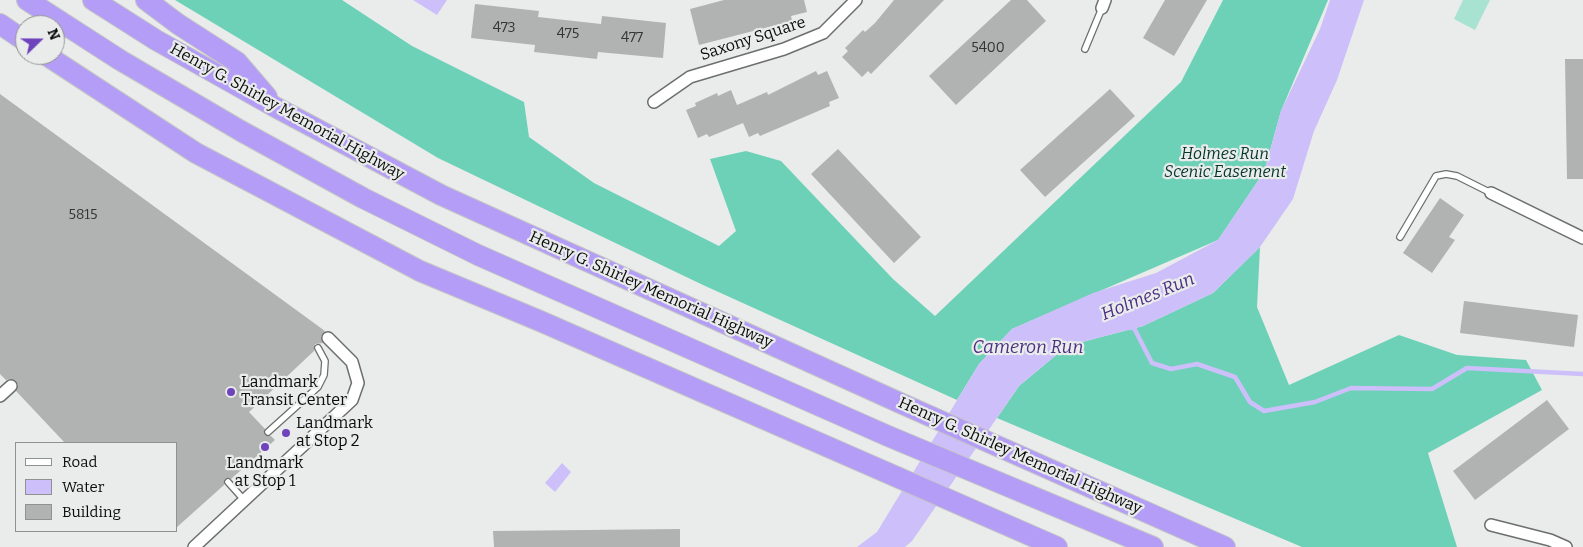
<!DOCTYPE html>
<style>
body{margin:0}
#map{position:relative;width:1583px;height:547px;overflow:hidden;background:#e9eceb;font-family:Bitter,serif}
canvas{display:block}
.legend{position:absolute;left:15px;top:442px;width:162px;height:90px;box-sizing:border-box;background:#e9eceb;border:1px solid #909292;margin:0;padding:6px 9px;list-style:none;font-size:15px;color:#0b0c0c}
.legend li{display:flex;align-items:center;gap:10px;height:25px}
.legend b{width:25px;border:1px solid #909292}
.north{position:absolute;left:15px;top:15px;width:50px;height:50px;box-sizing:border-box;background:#e9eceb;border:1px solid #909292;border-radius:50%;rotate:68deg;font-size:14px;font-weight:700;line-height:20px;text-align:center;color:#0b0c0c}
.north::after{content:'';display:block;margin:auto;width:18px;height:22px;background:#6e43bb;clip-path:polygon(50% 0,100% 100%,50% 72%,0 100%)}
</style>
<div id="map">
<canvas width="1583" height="547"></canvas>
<ul class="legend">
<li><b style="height:6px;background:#fff"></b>Road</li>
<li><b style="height:14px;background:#cdbffa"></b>Water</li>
<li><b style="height:14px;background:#b0b3b2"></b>Building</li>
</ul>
<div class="north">N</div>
</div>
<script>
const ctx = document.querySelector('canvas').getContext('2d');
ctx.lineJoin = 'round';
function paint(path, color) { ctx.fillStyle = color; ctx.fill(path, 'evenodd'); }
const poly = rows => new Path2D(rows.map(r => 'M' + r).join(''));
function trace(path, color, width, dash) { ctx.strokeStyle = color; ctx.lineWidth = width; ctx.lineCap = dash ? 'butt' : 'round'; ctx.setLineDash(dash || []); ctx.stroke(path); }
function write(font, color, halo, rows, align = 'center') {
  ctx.font = font + ' Bitter,serif'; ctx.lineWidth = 4.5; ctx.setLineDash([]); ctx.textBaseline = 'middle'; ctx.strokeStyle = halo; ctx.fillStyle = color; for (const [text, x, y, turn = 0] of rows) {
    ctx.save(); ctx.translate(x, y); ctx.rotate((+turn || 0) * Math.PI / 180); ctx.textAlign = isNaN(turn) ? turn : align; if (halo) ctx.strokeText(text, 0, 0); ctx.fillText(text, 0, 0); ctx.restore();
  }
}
paint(poly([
 [1463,0,1490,0,1475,30,1454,19]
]), '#a8e2d1');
paint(poly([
 [175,0,342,0,412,46,524,102,529,137,594,183,719,246,736,231,710,159,746,151,781,161,893,279,935,316,1181,82,1223,0,1328,0,1281,111,1264,172,1218,240,1012,329,979,364,957,400,703,285,438,158],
 [1260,247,1257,307,1289,385,1399,335,1457,355,1526,360,1542,390,1428,453,1457,547,1302,547,997,418,1019,386,1067,346,1143,326,1213,293]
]), '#6cd1b7');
paint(poly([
 [413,0,447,0,437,15],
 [1330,0,1364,0,1337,80,1314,131,1293,199,1260,247,1213,293,1143,326,1067,346,1019,386,912,541,905,547,857,547,877,532,979,364,1012,329,1093,293,1156,273,1218,240,1264,172,1281,111,1320,29],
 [562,463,571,472,555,492,545,483]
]), '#cdbffa');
trace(poly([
 [1129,328,1134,328,1152,363,1171,369,1197,364,1235,377,1250,402,1264,411,1315,402,1351,388,1432,389,1467,368,1583,374]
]), '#cdbffa', 4.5);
paint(poly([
 [724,0,804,0,807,12,791,16,792,21,699,45,690,9],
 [894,0,944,0,871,74,868,71,862,77,842,57,848,51,845,48,863,30,865,32,875,23],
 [1011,0,1027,0,1046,21,956,105,929,76],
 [1165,0,1207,0,1174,56,1143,38],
 [475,4,539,11,538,17,601,24,602,16,666,23,663,58,598,52,597,59,534,52,535,45,471,38],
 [1565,59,1583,59,1583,179,1567,179],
 [816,71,818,75,827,71,839,98,829,102,830,106,760,136,758,133,749,137,743,123,709,137,707,134,698,138,686,110,696,106,695,103,717,93,718,96,731,90,737,105,767,92,768,95],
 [1110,89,1135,116,1045,197,1020,170],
 [0,94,325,331,321,337,323,343,315,344,314,351,249,412,265,429,265,435,271,436,275,440,231,479,225,479,224,485,176,528,176,443,65,443,16,391,18,385,16,381,10,379,6,380,0,374],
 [838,149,921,237,894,263,811,174],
 [1440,198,1464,215,1449,237,1455,240,1432,273,1403,253],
 [1464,301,1578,315,1574,347,1460,333],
 [1547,400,1569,429,1475,500,1453,471],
 [680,529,680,547,494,547,493,531]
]), '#b0b3b2');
const lane = poly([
 [1085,49,1102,8],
 [1400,237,1436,176,1446,174,1457,176,1491,193],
 [268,432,318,387,324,375,325,361,318,348],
 [228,482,245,501]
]);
const street = poly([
 [1102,8,1105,0],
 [654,102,690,77,784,49,823,33,856,0],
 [1491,193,1583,238],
 [0,396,11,386],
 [1491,525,1550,540,1566,547],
 [194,547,352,400,358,383,352,362,328,338]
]);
const highway = poly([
 [27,0,120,60,241,131,363,198,478,255,888,436,1153,547],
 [93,0,156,40,277,108,441,195,898,402,1225,547],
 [146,0,178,24,237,62,267,97],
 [0,24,25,41],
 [46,55,196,153,420,271,540,321,1057,547]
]);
trace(lane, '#6c6f6e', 8);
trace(street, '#6c6f6e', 14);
trace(highway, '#c4c5c5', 22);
trace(lane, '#fff', 5.5);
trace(street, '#fff', 11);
trace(highway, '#b49df6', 20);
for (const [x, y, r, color] of [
 [231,392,5,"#6e43bb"],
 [286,433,5,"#6e43bb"],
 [265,447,5,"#6e43bb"]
]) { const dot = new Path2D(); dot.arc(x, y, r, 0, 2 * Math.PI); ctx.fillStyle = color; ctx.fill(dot); trace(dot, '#e9eceb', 2); }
write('14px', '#343636', null, [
 ["473",504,28],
 ["475",568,34],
 ["477",632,38],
 ["5400",988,48],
 ["5815",83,215]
]);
write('16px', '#0b0c0c', '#e9eceb', [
 ["Saxony Square",753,39,-18],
 ["Henry G. Shirley Memorial Highway",287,112,29],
 ["Henry G. Shirley Memorial Highway",651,290,24],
 ["Henry G. Shirley Memorial Highway",1020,456,24]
]);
write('italic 16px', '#03352a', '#e9eceb', [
 ["Holmes Run",1225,155],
 ["Scenic Easement",1225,173]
]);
write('16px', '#0b0c0c', '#e9eceb', [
 ["Landmark",241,383],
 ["Transit Center",241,401],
 ["Landmark",296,424],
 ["at Stop 2",296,442],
 ["Landmark",265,464,"center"],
 ["at Stop 1",265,482,"center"]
], 'left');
write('italic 18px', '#4c3083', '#e9eceb', [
 ["Holmes Run",1148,297,-22],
 ["Cameron Run",1028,348]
]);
</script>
